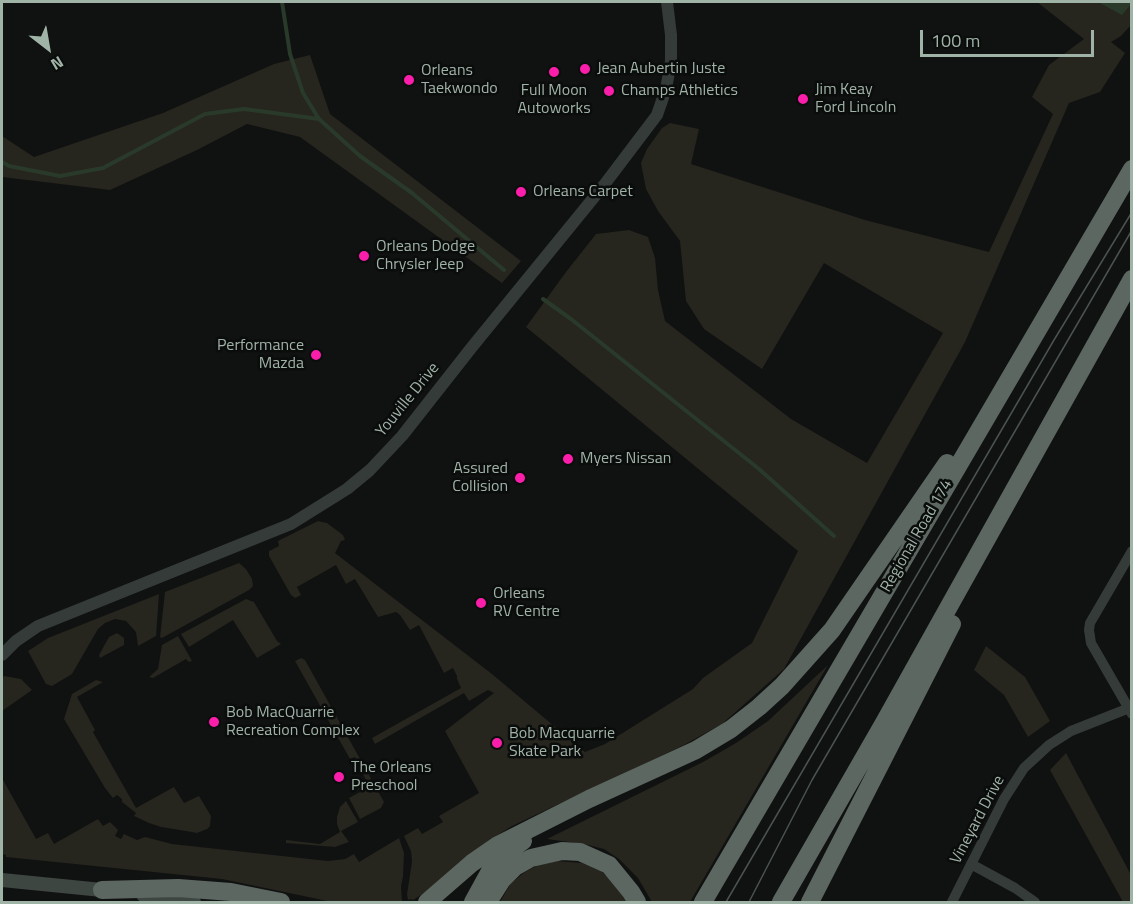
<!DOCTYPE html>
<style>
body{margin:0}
#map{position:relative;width:1133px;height:904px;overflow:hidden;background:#101111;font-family:"Titillium Web",sans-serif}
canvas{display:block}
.frame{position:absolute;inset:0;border:3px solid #a0b3a7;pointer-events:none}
.north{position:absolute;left:18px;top:18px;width:60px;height:60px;-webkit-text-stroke:4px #0b0c0c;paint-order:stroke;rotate:149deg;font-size:16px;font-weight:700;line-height:24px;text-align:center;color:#a0b3a7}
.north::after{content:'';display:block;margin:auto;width:21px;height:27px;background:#a0b3a7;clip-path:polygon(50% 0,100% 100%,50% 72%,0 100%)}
.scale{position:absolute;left:920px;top:30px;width:174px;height:27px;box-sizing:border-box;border:3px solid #a0b3a7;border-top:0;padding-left:8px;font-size:18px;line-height:21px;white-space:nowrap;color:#a0b3a7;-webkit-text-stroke:4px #0b0c0c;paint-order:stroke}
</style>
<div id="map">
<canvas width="1133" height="904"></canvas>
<div class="frame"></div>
<div class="north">N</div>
<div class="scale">100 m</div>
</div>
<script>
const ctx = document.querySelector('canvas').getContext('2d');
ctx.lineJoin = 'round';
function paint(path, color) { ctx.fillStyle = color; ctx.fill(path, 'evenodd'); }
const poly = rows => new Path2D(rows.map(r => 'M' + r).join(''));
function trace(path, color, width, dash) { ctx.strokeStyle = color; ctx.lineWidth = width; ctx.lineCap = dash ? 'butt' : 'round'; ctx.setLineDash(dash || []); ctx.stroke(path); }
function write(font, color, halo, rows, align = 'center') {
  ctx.font = font + ' "Titillium Web",sans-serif'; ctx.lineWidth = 5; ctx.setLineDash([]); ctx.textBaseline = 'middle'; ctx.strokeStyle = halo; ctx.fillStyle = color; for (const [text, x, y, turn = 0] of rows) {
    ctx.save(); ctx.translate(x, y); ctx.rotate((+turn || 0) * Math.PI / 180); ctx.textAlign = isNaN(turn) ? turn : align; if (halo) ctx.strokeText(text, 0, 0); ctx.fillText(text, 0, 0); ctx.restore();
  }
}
paint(poly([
 [1037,2,1131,2,1131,25,1121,36,1111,42,1125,53,1100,92,1069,103,965,342,784,669,722,724,682,746,512,826,488,841,434,887,413,900,411,899,408,900,407,894,412,862,411,851,404,836,418,828,422,834,443,822,439,816,479,793,445,731,494,693,488,690,469,701,464,693,375,744,372,738,461,688,457,679,457,676,453,668,444,673,419,625,410,630,400,615,396,612,378,617,355,579,346,584,336,565,297,587,301,595,295,598,291,595,269,556,269,551,279,546,278,541,318,521,327,523,343,535,345,540,341,541,335,553,492,674,585,752,605,744,693,689,703,678,752,643,798,551,526,327,566,272,596,234,629,230,648,237,655,258,658,290,665,321,791,419,867,463,943,333,824,263,762,369,704,329,686,301,680,241,658,211,646,189,641,163,647,149,662,128,670,123,699,129,691,164,865,220,989,252,1053,114,1032,97,1049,65,1084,39],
 [310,55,330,114,521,261,502,283,300,137,247,124,197,150,110,190,2,177,2,136,34,157,163,113,274,64],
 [239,563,246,569,252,579,253,586,249,590,162,638,160,637,165,592],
 [159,594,156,636,138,646,136,632,126,621,115,619,105,623,98,629,72,674,52,686,46,684,28,651,48,638],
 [246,599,254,602,277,641,281,644,257,658,233,620,189,647,181,634],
 [117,633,124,638,124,645,100,658,99,655,109,637],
 [178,636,192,661,189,662,186,659,153,678,149,677,158,669,162,645],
 [986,646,1025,677,1050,721,1028,737,1004,695,974,670],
 [301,658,305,660,384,802,381,808,360,819,349,798,360,792,357,786,366,780,355,757,350,759,295,661],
 [828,665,690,902,652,902,638,878,619,859,604,849,584,844,547,839,703,762,736,743,768,721],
 [4,676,21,679,32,690,2,711,2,679],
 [96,680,103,682,77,697,95,730,93,732,136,808,174,787,184,803,199,796,211,816,210,826,207,829,197,833,186,831,161,827,149,823,134,816,136,813,122,802,122,799,117,795,113,798,105,788,64,719,72,694],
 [1066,753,1131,875,1131,902,1123,902,1050,770],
 [2,778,36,839,48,833,54,844,98,819,103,826,110,822,118,830,115,836,121,839,124,834,137,840,145,837,172,844,328,861,345,859,354,854,359,862,399,838,404,853,403,877,401,886,402,902,332,902,222,879,6,857,6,855,2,854],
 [346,801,358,822,341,831,349,842,335,847,286,843,286,840,320,844,340,832,337,824,337,817,340,807],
 [557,861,582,863,601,871,615,883,629,902,500,902,511,883,525,872,540,864]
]), '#26251e');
paint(poly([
 [1098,2,1131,2,1131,4,1122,15]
]), '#293a2b');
trace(poly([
 [282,2,290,54,303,93,319,119],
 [2,162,9,166,60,176,103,168,205,114,244,109,319,119,360,156,412,193,504,270],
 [543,299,571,319,759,469,834,536]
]), '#293a2b', 4);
trace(poly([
 [1132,551,1090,623,1089,630,1091,643,1132,714],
 [971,864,1015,888,1035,902],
 [952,902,1004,799,1024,768,1049,745,1071,731,1132,707]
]), '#343b39', 10);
trace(poly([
 [2,655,16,641,38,626,291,524,347,489,370,470,402,436,472,347,604,185,657,115,666,89,671,61,671,35,667,2]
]), '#343b39', 12);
trace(poly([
 [2,880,112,891],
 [143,895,194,902]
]), '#3e4642', 14);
trace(poly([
 [102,890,178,888,231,892,281,902],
 [427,902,472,863,498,845,589,799,696,750,731,729,759,707,782,686,832,630,947,463],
 [473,902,490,871,508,852,523,841],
 [488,902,502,880,515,867,531,858,562,851,580,852,609,865,631,892,637,902],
 [703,902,1132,169],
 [781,902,885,721,1132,279],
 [810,902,952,624]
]), '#5c6761', 18);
trace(poly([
 [726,902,1054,340,1132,212],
 [749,902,812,780,1132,230]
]), '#4a534f', 1.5);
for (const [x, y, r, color] of [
 [585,69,6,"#fb1eaa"],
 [554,72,6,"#fb1eaa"],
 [409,80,6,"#fb1eaa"],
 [609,91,6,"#fb1eaa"],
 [803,99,6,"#fb1eaa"],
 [521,192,6,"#fb1eaa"],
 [364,256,6,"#fb1eaa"],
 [316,355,6,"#fb1eaa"],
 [568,459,6,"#fb1eaa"],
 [520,478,6,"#fb1eaa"],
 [481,603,6,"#fb1eaa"],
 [214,722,6,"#fb1eaa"],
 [497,743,6,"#fb1eaa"],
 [339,777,6,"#fb1eaa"]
]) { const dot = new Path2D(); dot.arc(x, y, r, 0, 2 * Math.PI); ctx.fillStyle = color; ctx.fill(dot); trace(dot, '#0b0c0c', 2); }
write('16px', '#a0b3a7', '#0b0c0c', [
 ["Jean Aubertin Juste",597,69],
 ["Orleans",421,71],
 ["Taekwondo",421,89],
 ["Jim Keay",815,90],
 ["Ford Lincoln",815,108],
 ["Full Moon",554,91,"center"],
 ["Autoworks",554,109,"center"],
 ["Champs Athletics",621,91],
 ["Orleans Carpet",533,192],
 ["Orleans Dodge",376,247],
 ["Chrysler Jeep",376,265],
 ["Performance",304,346,"right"],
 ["Mazda",304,364,"right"],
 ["Myers Nissan",580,459],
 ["Assured",508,469,"right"],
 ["Collision",508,487,"right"],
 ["Orleans",493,594],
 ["RV Centre",493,612],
 ["Bob MacQuarrie",226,713],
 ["Recreation Complex",226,731],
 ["Bob Macquarrie",509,734],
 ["Skate Park",509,752],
 ["The Orleans",351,768],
 ["Preschool",351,786]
], 'left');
write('16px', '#a0b3a7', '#0b0c0c', [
 ["Youville Drive",408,400,-51],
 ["Regional Road 174",917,536,-60],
 ["Vineyard Drive",978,820,-62]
]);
</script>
